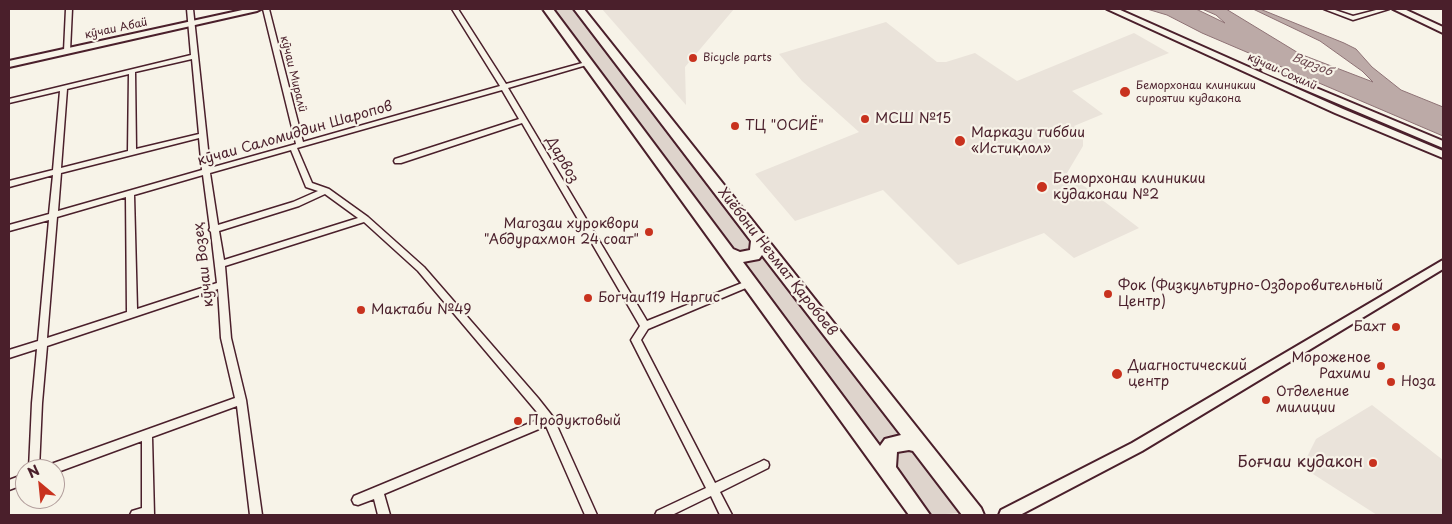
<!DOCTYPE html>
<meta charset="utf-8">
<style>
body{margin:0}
#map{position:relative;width:1452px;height:524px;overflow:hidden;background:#f7f3e8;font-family:"Playpen Sans",sans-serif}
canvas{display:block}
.frame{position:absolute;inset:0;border:10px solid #4a1f2b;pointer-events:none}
.north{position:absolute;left:15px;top:459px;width:50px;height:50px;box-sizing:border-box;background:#f7f3e8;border:1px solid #b29e9c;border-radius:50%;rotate:332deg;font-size:14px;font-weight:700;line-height:20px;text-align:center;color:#4a1f2b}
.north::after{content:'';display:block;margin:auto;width:18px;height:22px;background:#c8321e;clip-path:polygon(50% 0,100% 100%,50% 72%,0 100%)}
</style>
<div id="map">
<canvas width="1452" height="524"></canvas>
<div class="frame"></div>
<div class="north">N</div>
</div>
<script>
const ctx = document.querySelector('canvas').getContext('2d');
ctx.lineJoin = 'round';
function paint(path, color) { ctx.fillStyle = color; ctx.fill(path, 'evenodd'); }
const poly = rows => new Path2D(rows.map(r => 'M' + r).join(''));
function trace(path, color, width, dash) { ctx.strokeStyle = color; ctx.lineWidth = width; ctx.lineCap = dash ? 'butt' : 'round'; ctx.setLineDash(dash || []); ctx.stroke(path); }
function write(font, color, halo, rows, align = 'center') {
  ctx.font = font + ' "Playpen Sans",sans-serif'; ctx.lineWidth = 4.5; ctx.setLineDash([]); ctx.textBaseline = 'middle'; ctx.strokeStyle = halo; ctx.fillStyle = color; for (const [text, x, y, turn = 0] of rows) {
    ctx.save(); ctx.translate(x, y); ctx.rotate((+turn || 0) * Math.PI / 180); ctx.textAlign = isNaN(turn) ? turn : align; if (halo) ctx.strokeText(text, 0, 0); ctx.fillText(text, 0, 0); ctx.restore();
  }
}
paint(poly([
 [602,9,734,9,685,67,686,105],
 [886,22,937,62,946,62,975,53,1017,81,1134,33,1169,53,1072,91,1103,114,1074,126,1083,136,1083,146,1067,173,1139,228,1074,258,1044,233,958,265,883,190,795,221,755,174,859,132,802,81,779,54],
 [1372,405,1443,460,1443,515,1377,515,1302,467,1316,439]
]), '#eae3da');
paint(poly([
 [554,9,572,9,752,241,751,249,741,252,733,249],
 [763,255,903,437,881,448,743,262,758,259],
 [910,448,962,513,930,515,891,462,891,453]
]), '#ded4cc');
const water = poly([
 [1147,9,1196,9,1225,23,1216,15,1202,9,1226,9,1300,54,1373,82,1362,71,1320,41,1253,9,1260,9,1344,43,1356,49,1372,67,1401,90,1443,107,1443,136,1202,33,1167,15,1147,9]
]);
paint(water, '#bcaaa7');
trace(water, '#8e7275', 1);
const minor = poly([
 [66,9,72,9,70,51,67,53,64,51,66,9],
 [187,9,193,9,210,168,296,144,263,9,269,9,303,142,500,86,452,9,458,9,506,84,586,62,590,62,590,64,508,88,647,321,747,281,753,281,754,283,753,285,648,329,641,340,715,483,760,462,764,460,768,462,769,465,768,468,720,492,732,515,720,515,711,496,672,515,655,515,657,511,706,488,631,340,640,326,522,123,401,163,395,163,394,161,395,159,519,119,502,90,297,148,312,183,329,189,368,217,424,267,538,398,553,417,597,515,585,515,546,426,384,494,390,515,378,515,374,499,358,505,354,504,352,500,354,496,542,418,418,271,364,222,225,266,231,338,246,400,262,515,250,515,237,406,152,437,154,515,130,515,132,511,142,508,142,441,55,473,55,469,46,469,47,465,51,464,235,398,221,338,218,289,47,346,42,403,39,469,29,469,32,403,37,349,9,358,9,350,38,341,49,220,9,231,9,225,49,214,53,175,9,187,9,181,53,170,60,91,9,103,9,99,191,55,187,9],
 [192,59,199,134,136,149,135,72,192,59],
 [129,74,128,151,61,168,67,89,129,74],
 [199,138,202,170,58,211,61,173,199,138],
 [291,150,306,187,318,191,293,202,218,225,210,173,291,150],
 [203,175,210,228,209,230,211,232,217,283,137,309,134,195,203,175],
 [325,194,358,218,224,260,219,231,299,206,325,194],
 [126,197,127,312,47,338,57,217,126,197],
 [1324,9,1332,9,1353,16,1380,9,1389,9,1353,20,1324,9],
 [25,474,25,484,9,490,9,480,25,474]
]);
const tertiary = poly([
 [247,9,261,9,257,11,9,67,9,61,247,9],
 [1443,260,1443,269,1142,451,1020,515,999,515,1001,510,1132,443,1443,260]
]);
const secondary = poly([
 [1107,9,1118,9,1343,109,1443,151,1443,158,1335,113,1107,9],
 [1393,9,1404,9,1443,27,1443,33,1393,9],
 [1266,67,1443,141,1443,148,1263,72,1261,70,1266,67]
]);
const trunk = poly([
 [543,9,553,9,733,249,740,252,750,250,751,241,574,9,584,9,981,508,984,515,962,515,913,451,909,450,897,452,896,467,930,515,909,515,543,9],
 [762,255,901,435,885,439,880,446,743,262,759,259,762,255]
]);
trace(minor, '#4a1f2b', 3);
trace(tertiary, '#4a1f2b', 4);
trace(secondary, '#4a1f2b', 4);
trace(trunk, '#4a1f2b', 4);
paint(minor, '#f7f3e8');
paint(tertiary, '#f7f3e8');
paint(secondary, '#f7f3e8');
paint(trunk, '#f7f3e8');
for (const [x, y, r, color] of [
 [693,58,5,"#c8321e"],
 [1125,92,6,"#c8321e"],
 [865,119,5,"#c8321e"],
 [735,126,5,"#c8321e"],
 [960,141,6,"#c8321e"],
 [1042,187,6,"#c8321e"],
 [649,232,5,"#c8321e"],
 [1108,294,5,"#c8321e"],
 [588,298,5,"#c8321e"],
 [361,310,5,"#c8321e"],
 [1396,327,5,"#c8321e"],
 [1381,366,5,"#c8321e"],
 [1117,374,6,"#c8321e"],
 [1391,382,5,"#c8321e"],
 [1266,400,5,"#c8321e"],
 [518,421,5,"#c8321e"],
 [1373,463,5,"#c8321e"]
]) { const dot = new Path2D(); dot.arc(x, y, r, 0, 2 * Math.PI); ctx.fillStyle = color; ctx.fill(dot); trace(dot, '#f7f3e8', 2); }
write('11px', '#4a1f2b', '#f7f3e8', [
 ["кӯчаи Абаӣ",116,29,-12],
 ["кӯчаи Соҳилӣ",1282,72,24],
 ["кӯчаи Миралӣ",293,74,76]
]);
write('11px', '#4a1f2b', '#f7f3e8', [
 ["Bicycle parts",703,58],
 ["Беморхонаи клиникии",1136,86],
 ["сироятии кудакона",1136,99]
], 'left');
write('italic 12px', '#6c4950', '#f7f3e8', [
 ["Варзоб",1312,65,22]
]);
write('14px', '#4a1f2b', '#f7f3e8', [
 ["МСШ №15",875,119],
 ["ТЦ \"ОСИЁ\"",745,126],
 ["Маркази тиббии",971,133],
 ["«Истиқлол»",971,149],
 ["Беморхонаи клиникии",1053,179],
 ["кӯдаконаи №2",1053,195],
 ["Магозаи хуроквори",639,224,"right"],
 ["\"Абдурахмон 24 соат\"",639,240,"right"],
 ["Фок (Физкультурно-Оздоровительный",1118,286],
 ["Центр)",1118,302],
 ["Богчаи119 Наргис",598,298],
 ["Мактаби №49",371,310],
 ["Бахт",1386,327,"right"],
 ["Мороженое",1371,358,"right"],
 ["Рахими",1371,374,"right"],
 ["Диагностический",1128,366],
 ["центр",1128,382],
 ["Ноза",1401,382],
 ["Отделение",1276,392],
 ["милиции",1276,408],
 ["Продуктовый",528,421]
], 'left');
write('14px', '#4a1f2b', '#f7f3e8', [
 ["кӯчаи Саломиддин Шаропов",295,134,-16],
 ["Дарвоз",562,160,60],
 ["Хиёбони Неъмат Қаробоев",777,262,52],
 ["кӯчаи Возеҳ",204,265,-97]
]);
write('16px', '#4a1f2b', '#f7f3e8', [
 ["Боғчаи кудакон",1363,463]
], 'right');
</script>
